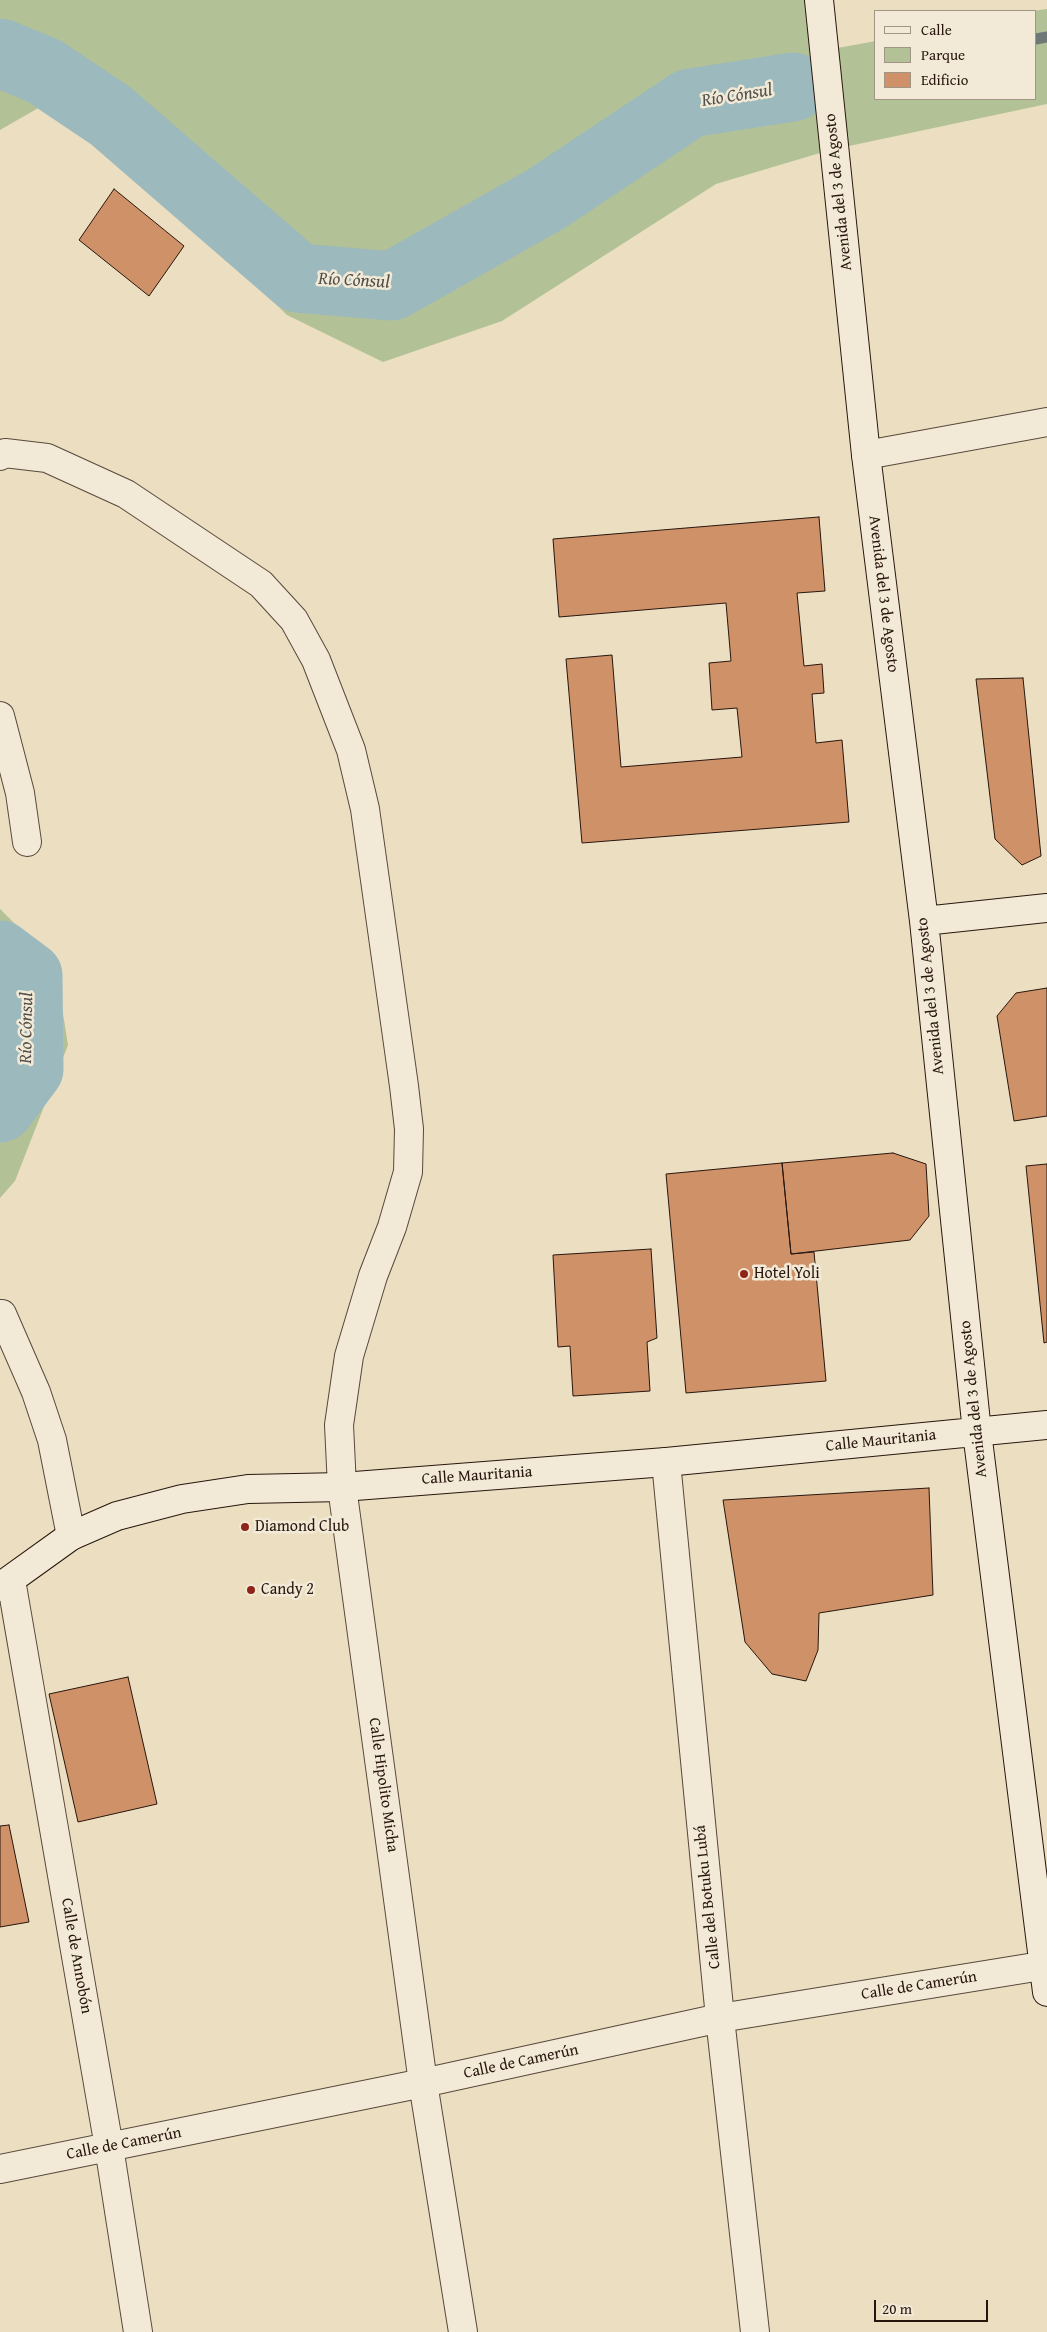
<!DOCTYPE html>
<meta charset="utf-8">
<style>
body{margin:0}
#map{position:relative;width:1047px;height:2332px;overflow:hidden;background:#ebdec1;font-family:"Gentium Book Plus",serif}
canvas{display:block}
.legend{position:absolute;left:874px;top:10px;width:162px;height:90px;box-sizing:border-box;background:#f2ead7;border:1px solid #a19587;margin:0;padding:6px 9px;list-style:none;font-size:15px;color:#28160e}
.legend li{display:flex;align-items:center;gap:10px;height:25px}
.legend b{width:25px;border:1px solid #a19587}
.scale{position:absolute;left:874px;top:2300px;width:114px;height:22px;box-sizing:border-box;border:2px solid #28160e;border-top:0;padding-left:6px;font-size:15px;line-height:18px;white-space:nowrap;color:#28160e;-webkit-text-stroke:4px #f2ead7;paint-order:stroke}
</style>
<div id="map">
<canvas width="1047" height="2332"></canvas>
<ul class="legend">
<li><b style="height:6px;background:#f2ead7"></b>Calle</li>
<li><b style="height:14px;background:#b3c296"></b>Parque</li>
<li><b style="height:14px;background:#cf9167"></b>Edificio</li>
</ul>
<div class="scale">20 m</div>
</div>
<script>
const ctx = document.querySelector('canvas').getContext('2d');
ctx.lineJoin = 'round';
function paint(path, color) { ctx.fillStyle = color; ctx.fill(path, 'evenodd'); }
const poly = rows => new Path2D(rows.map(r => 'M' + r).join(''));
function trace(path, color, width, dash) { ctx.strokeStyle = color; ctx.lineWidth = width; ctx.lineCap = dash ? 'butt' : 'round'; ctx.setLineDash(dash || []); ctx.stroke(path); }
function write(font, color, halo, rows, align = 'center') {
  ctx.font = font + ' "Gentium Book Plus",serif'; ctx.lineWidth = 5; ctx.setLineDash([]); ctx.textBaseline = 'middle'; ctx.strokeStyle = halo; ctx.fillStyle = color; for (const [text, x, y, turn = 0] of rows) {
    ctx.save(); ctx.translate(x, y); ctx.rotate((+turn || 0) * Math.PI / 180); ctx.textAlign = isNaN(turn) ? turn : align; if (halo) ctx.strokeText(text, 0, 0); ctx.fillText(text, 0, 0); ctx.restore();
  }
}
paint(poly([
 [0,0,816,0,821,51,876,41,876,99,1036,99,1036,11,1033,11,1047,9,1047,104,830,150,716,184,502,321,383,362,287,315,152,185,40,107,0,130],
 [0,909,55,964,68,1045,15,1181,0,1198]
]), '#b3c296');
trace(poly([
 [1036,39,1047,37]
]), '#6e7877', 11);
trace(poly([
 [0,53,44,71,111,116,298,278,392,286,546,199,690,103,793,87],
 [0,955,28,976,29,1069,0,1108]
]), '#9cb9bd', 69);
const building = poly([
 [114,189,184,246,149,296,79,240,114,189],
 [819,517,825,591,797,593,804,666,822,664,824,693,812,694,816,743,842,740,849,822,582,843,566,659,612,655,621,767,742,757,737,708,712,710,709,663,731,661,726,603,559,617,553,539,819,517],
 [1023,678,1041,856,1022,865,995,839,976,679,1023,678],
 [1047,988,1047,1116,1014,1121,997,1016,1016,993,1047,988],
 [893,1153,926,1164,929,1216,910,1240,791,1254,782,1163,893,1153],
 [782,1163,791,1254,814,1252,826,1381,686,1393,666,1174,782,1163],
 [1047,1164,1047,1342,1044,1343,1026,1166,1047,1164],
 [651,1249,657,1338,647,1342,650,1391,573,1396,570,1346,558,1347,553,1255,651,1249],
 [929,1488,933,1595,819,1613,818,1650,806,1681,772,1674,745,1642,723,1500,929,1488],
 [128,1677,157,1804,78,1822,49,1694,128,1677],
 [9,1825,29,1922,0,1927,0,1826,9,1825]
]);
paint(building, '#cf9167');
trace(building, '#28160e', 1);
const street = poly([
 [866,455,1047,422],
 [0,456,5,453,47,458,126,494,261,584,294,620,316,660,351,750,365,809,404,1086,409,1129,408,1172,392,1227,373,1276,349,1356,339,1425,342,1487,423,2083,463,2332],
 [0,716,20,793,27,842],
 [2,1314,36,1392,52,1440,71,1536],
 [666,1462,720,2018,755,2332],
 [11,1580,109,2147,138,2332],
 [0,2169,423,2083,720,2018,1047,1965]
]);
const secondary = poly([
 [819,0,866,455,924,921,977,1432,1047,1992],
 [924,921,1047,908],
 [0,1587,71,1536,117,1516,182,1499,248,1489,342,1487,666,1462,1047,1425]
]);
trace(street, '#59483b', 30);
trace(secondary, '#28160e', 30);
trace(street, '#f2ead7', 28);
trace(secondary, '#f2ead7', 28);
for (const [x, y, r, color] of [
 [744,1274,5,"#8f2418"],
 [245,1527,5,"#8f2418"],
 [251,1590,5,"#8f2418"]
]) { const dot = new Path2D(); dot.arc(x, y, r, 0, 2 * Math.PI); ctx.fillStyle = color; ctx.fill(dot); trace(dot, '#f2ead7', 2); }
write('16px', '#28160e', '#f2ead7', [
 ["Avenida del 3 de Agosto",839,192,-96],
 ["Avenida del 3 de Agosto",883,594,83],
 ["Avenida del 3 de Agosto",931,996,-96],
 ["Avenida del 3 de Agosto",974,1399,-96],
 ["Calle Mauritania",881,1441,-6],
 ["Calle Mauritania",477,1476,-4],
 ["Calle Hipolito Micha",383,1785,82],
 ["Calle del Botuku Lubá",708,1897,-96],
 ["Calle de Annobón",76,1956,80],
 ["Calle de Camerún",919,1986,-9],
 ["Calle de Camerún",521,2062,-12],
 ["Calle de Camerún",124,2144,-11]
]);
write('16px', '#28160e', '#f2ead7', [
 ["Hotel Yoli",754,1274],
 ["Diamond Club",255,1527],
 ["Candy 2",261,1590]
], 'left');
write('italic 18px', '#514f4b', '#f2ead7', [
 ["Río Cónsul",737,96,-9],
 ["Río Cónsul",354,281,3],
 ["Río Cónsul",27,1028,-89]
]);
</script>
